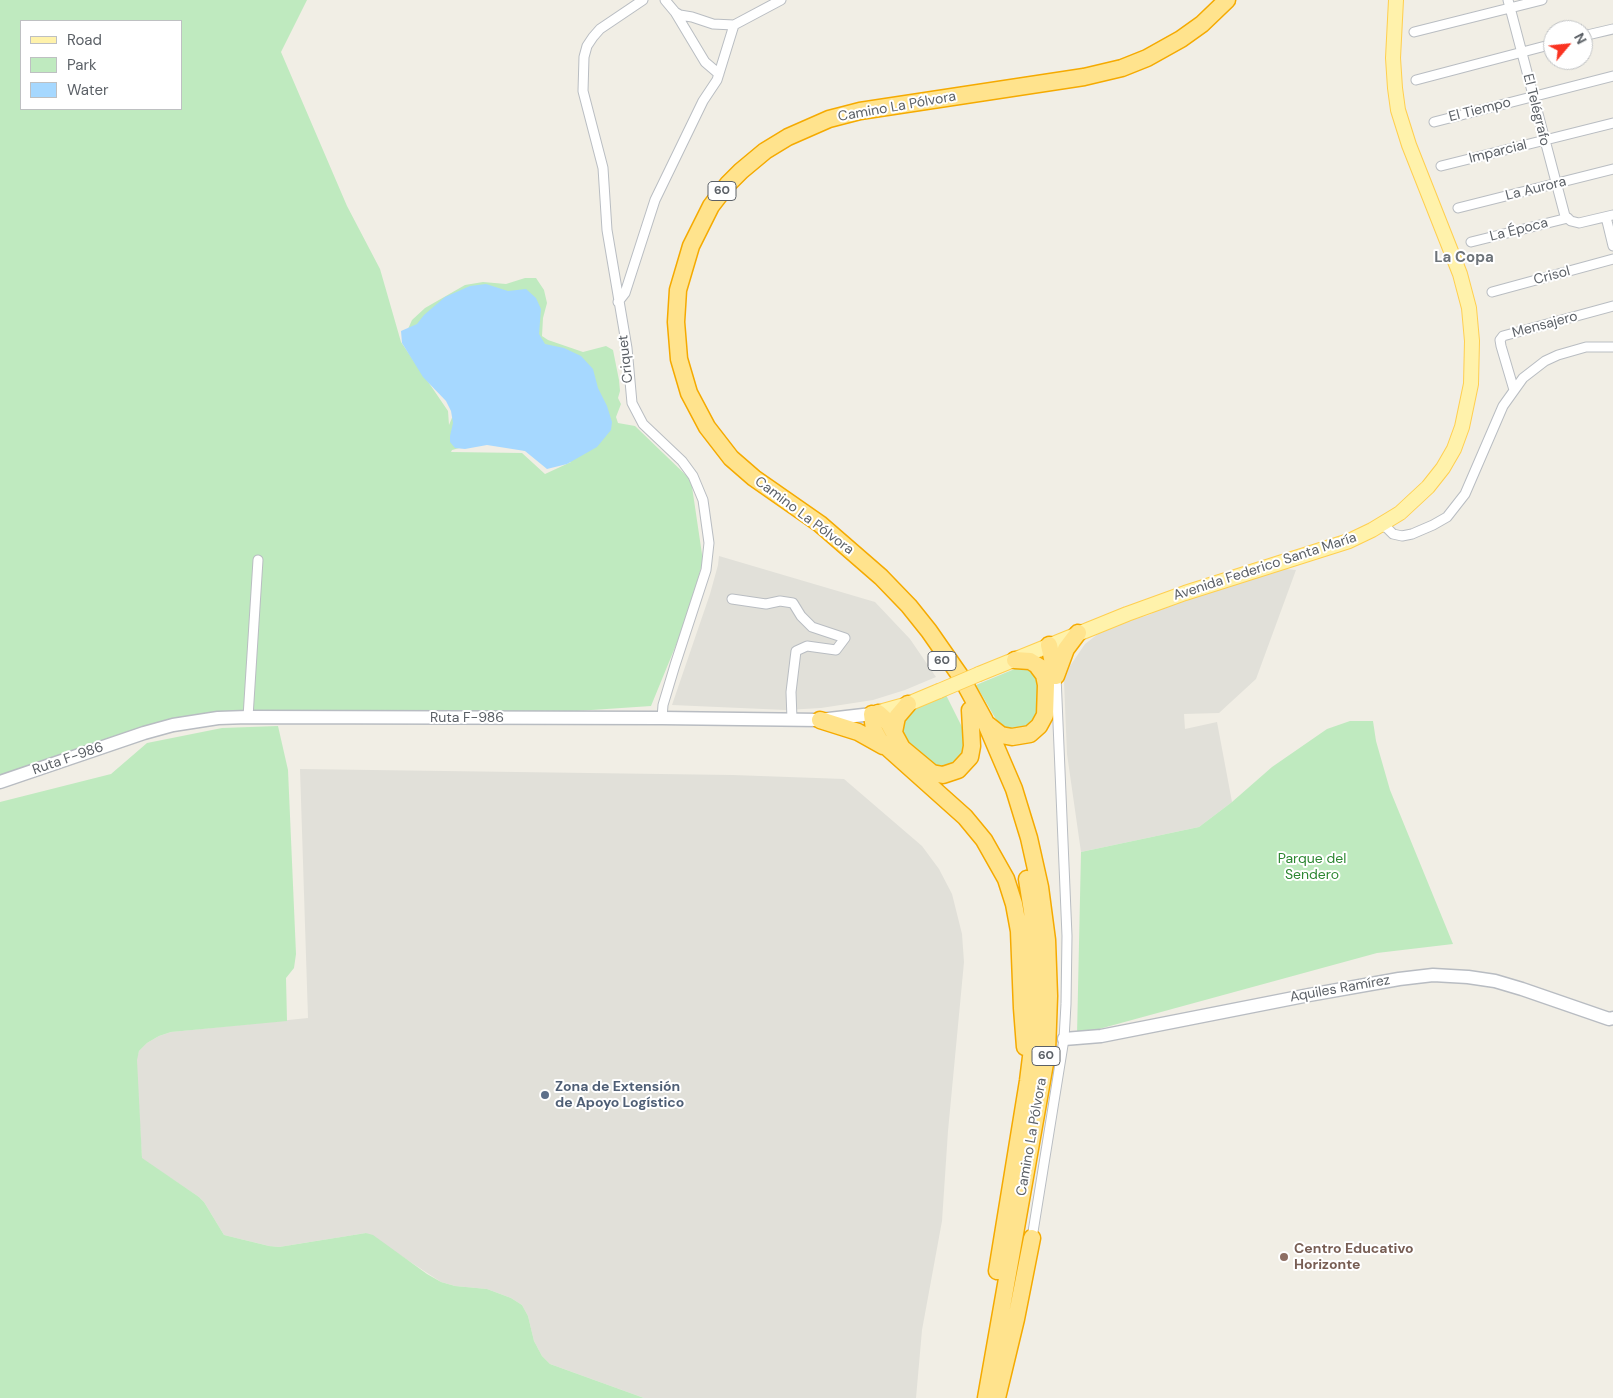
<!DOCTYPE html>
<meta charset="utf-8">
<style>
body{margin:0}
#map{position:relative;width:1613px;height:1398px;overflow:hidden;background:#f1eee5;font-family:"DM Sans",sans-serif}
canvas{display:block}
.legend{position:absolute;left:20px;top:20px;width:162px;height:90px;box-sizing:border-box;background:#fff;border:1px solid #bec0c2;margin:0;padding:6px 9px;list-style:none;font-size:15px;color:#5c6167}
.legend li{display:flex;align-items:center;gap:10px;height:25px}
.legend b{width:25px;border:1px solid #bec0c2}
.north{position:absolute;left:1543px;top:20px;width:50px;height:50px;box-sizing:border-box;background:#fff;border:1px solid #bec0c2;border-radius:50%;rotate:62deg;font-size:14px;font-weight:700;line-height:20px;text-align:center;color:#5c6167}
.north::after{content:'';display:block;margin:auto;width:18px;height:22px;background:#fa3321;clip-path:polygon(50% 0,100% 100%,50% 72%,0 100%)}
</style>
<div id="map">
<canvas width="1613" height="1398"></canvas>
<ul class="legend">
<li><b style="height:6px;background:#fff2ab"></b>Road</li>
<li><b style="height:14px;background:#bfeabf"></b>Park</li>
<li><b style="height:14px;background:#a6d8ff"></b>Water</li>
</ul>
<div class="north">N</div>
</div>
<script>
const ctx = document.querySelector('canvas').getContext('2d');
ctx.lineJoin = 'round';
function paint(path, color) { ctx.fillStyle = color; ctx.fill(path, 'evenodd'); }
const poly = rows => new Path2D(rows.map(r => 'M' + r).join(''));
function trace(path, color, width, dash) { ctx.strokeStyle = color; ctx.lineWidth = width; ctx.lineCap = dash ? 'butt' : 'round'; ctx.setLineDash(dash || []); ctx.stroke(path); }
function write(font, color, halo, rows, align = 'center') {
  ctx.font = font + ' "DM Sans",sans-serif'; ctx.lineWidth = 4; ctx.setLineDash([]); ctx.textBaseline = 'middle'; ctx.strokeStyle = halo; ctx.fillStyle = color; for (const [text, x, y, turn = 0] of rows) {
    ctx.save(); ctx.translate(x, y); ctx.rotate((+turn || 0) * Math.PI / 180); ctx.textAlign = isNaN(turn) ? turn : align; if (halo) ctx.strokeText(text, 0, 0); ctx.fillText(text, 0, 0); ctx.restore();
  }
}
paint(poly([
 [719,556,875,602,910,639,936,677,905,690,873,700,821,708,786,710,672,705,710,594,718,565],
 [1285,569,1296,570,1256,679,1219,713,1184,714,1185,729,1217,722,1232,802,1199,827,1081,852,1067,754,1064,681,1070,666,1085,644,1107,627,1149,615,1171,603],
 [300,769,733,775,844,779,922,846,939,869,952,894,962,934,964,962,948,1131,942,1221,922,1330,916,1398,644,1398,550,1364,542,1356,534,1341,528,1316,522,1305,511,1298,487,1289,455,1286,441,1282,366,1233,279,1247,269,1246,224,1235,204,1202,199,1197,142,1159,136,1060,139,1051,147,1043,159,1036,171,1032,308,1018]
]), '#e1e0d9');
paint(poly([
 [0,0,307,0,281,52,347,206,380,269,401,342,448,411,449,425,454,413,408,329,412,320,425,308,465,285,483,282,506,284,525,278,536,278,544,290,547,303,543,318,542,336,548,340,583,352,606,346,613,350,619,380,620,391,618,398,621,404,616,417,618,423,635,426,691,480,703,561,685,623,651,706,532,714,155,725,121,734,0,775],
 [21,21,181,21,181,109,21,109],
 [474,444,506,444,542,457,571,462,545,474,522,453,451,452,452,450],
 [1017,668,1024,668,1031,670,1038,679,1038,711,1034,720,1026,726,1013,729,1004,727,997,721,976,685],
 [946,695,963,729,964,750,958,762,938,769,909,748,901,734,907,710],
 [1350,721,1373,721,1376,741,1390,790,1453,944,1377,953,1077,1035,1081,852,1199,827,1232,802,1272,767,1327,729],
 [278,726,288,770,296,954,294,968,286,978,287,1021,171,1032,159,1036,147,1043,139,1051,137,1060,142,1158,199,1197,204,1202,224,1235,269,1246,279,1247,366,1233,373,1235,427,1274,441,1282,455,1286,487,1289,511,1298,522,1305,528,1316,534,1341,542,1356,550,1364,644,1398,0,1398,0,802,111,774,147,743,222,728]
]), '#bfeabf');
paint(poly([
 [486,284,508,291,526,289,536,298,541,309,539,334,545,344,564,348,581,356,593,369,598,388,607,406,612,422,611,430,597,447,567,464,547,469,525,451,487,445,465,449,455,448,450,442,450,436,453,423,451,411,446,401,423,377,402,343,401,331,417,324,424,315,445,297,470,286]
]), '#a6d8ff');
const street = poly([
 [643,0,600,29,593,37,587,46,584,57,583,91,603,168,607,230,627,348,632,403,643,424,682,461,693,476,703,500,709,543,706,570,675,665,663,705,662,718],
 [665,0,675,12,680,15,692,17,713,24,734,25,781,0],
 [1508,0,1565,216,1571,221,1579,223,1613,215],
 [675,12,705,62,719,74],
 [1414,32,1542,0],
 [1583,36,1613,29],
 [1416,80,1553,44],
 [1434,122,1613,76],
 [1441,166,1613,123],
 [1458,208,1613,169],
 [1606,217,1613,246],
 [1471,242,1568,218],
 [1492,292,1613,259],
 [618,302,625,293,655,200,703,101,717,80,734,25],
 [1514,390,1501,346,1500,340,1503,336,1613,306],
 [1380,526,1387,528,1393,534,1402,536,1412,534,1433,525,1447,517,1465,494,1503,406,1523,378,1545,361,1558,355,1586,347,1613,347],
 [732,599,766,604,780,601,793,603,801,616,812,627,845,638,836,650,807,646,796,651,791,692,792,719],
 [248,717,258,560],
 [1032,1238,1064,1039,1066,1004,1067,936,1056,676]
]);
const secondary = poly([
 [0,782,144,733,173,725,218,718,248,717,662,718,820,720,872,714],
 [1064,1039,1101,1036,1309,995,1399,979,1433,975,1468,977,1495,981,1522,989,1609,1019,1613,1018]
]);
const primary = poly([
 [979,674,1127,614,1185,593,1349,541,1372,530,1400,513,1428,487,1443,468,1454,449,1462,427,1471,384,1472,341,1469,308,1460,274,1409,145,1398,110,1395,88,1393,58,1396,0],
 [872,714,908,704,939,691]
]);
const highway = poly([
 [1049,645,1056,676],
 [1015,660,1030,661,1048,672],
 [1056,676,1066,649,1078,633],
 [878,713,888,722,902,748,932,773,943,775,958,770,970,757,972,746,970,710],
 [872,714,874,730,880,741,965,817,984,840,1006,879,1014,904,1019,931,1022,1008,1025,1047],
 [820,720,858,732,883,746],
 [987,724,1001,735,1012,737,1030,734,1039,726,1045,715,1046,685,1044,675,1038,667],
 [894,732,897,717,908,704],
 [997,1271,1028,1081,1034,1033,1036,960,1032,911,1027,879],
 [986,1398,1047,1052,1049,996,1047,940,1040,887,1029,838,1014,789,984,719,961,677,929,631,909,606,881,577,820,524,754,478,731,458,707,427,689,393,679,359,676,322,678,290,691,246,711,206,728,184,741,171,765,151,788,137,829,119,860,111,1084,77,1122,68,1147,58,1181,39,1202,24,1227,0],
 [997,1398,1016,1319,1032,1238]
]);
trace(street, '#b9bdc2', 11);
trace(secondary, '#b8bcc2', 15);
trace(primary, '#ffcf4f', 16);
trace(highway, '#f5aa00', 19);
trace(street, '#fff', 9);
trace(secondary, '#fff', 12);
trace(primary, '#fff2ab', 14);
trace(highway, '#ffe38d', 16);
const primaryBridge = poly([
 [939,691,979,674]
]);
trace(primaryBridge, '#ffcf4f', 16, []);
trace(primaryBridge, '#fff2ab', 14);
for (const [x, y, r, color] of [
 [545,1095,5,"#5c6f8a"],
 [1284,1257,5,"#8d6e63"]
]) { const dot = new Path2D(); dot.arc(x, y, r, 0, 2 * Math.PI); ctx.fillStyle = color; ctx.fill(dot); trace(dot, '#fff', 2); }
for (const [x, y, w] of [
 [722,191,28],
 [942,661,28],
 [1046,1056,28]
]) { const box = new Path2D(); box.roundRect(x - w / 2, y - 9.5, w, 19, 4); ctx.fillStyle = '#fff'; ctx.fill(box); trace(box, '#5c6167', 1); }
write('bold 12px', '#5c6167', null, [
 ["60",722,191],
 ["60",942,661],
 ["60",1046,1056]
]);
write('14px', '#5c6167', '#fff', [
 ["Camino La Pólvora",897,107,-10],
 ["El Tiempo",1480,110,-14],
 ["El Telégrafo",1536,110,76],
 ["Imparcial",1498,152,-14],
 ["La Aurora",1536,189,-14],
 ["La Época",1519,230,-14],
 ["Crisol",1552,276,-15],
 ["Mensajero",1545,325,-15],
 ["Criquet",626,359,-96],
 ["Camino La Pólvora",804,516,37],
 ["Avenida Federico Santa María",1265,567,-18],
 ["Ruta F-986",467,718],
 ["Ruta F-986",68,759,-19],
 ["Aquiles Ramírez",1340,989,-10],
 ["Camino La Pólvora",1032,1137,-80]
]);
write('14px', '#2c8631', '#fff', [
 ["Parque del",1312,859],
 ["Sendero",1312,875]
]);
write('bold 14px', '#4e5e75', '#fff', [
 ["Zona de Extensión",555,1087],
 ["de Apoyo Logístico",555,1103]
], 'left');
write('bold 14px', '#785e54', '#fff', [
 ["Centro Educativo",1294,1249],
 ["Horizonte",1294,1265]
], 'left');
write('bold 15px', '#6d7379', '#fff', [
 ["La Copa",1464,258]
]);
</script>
